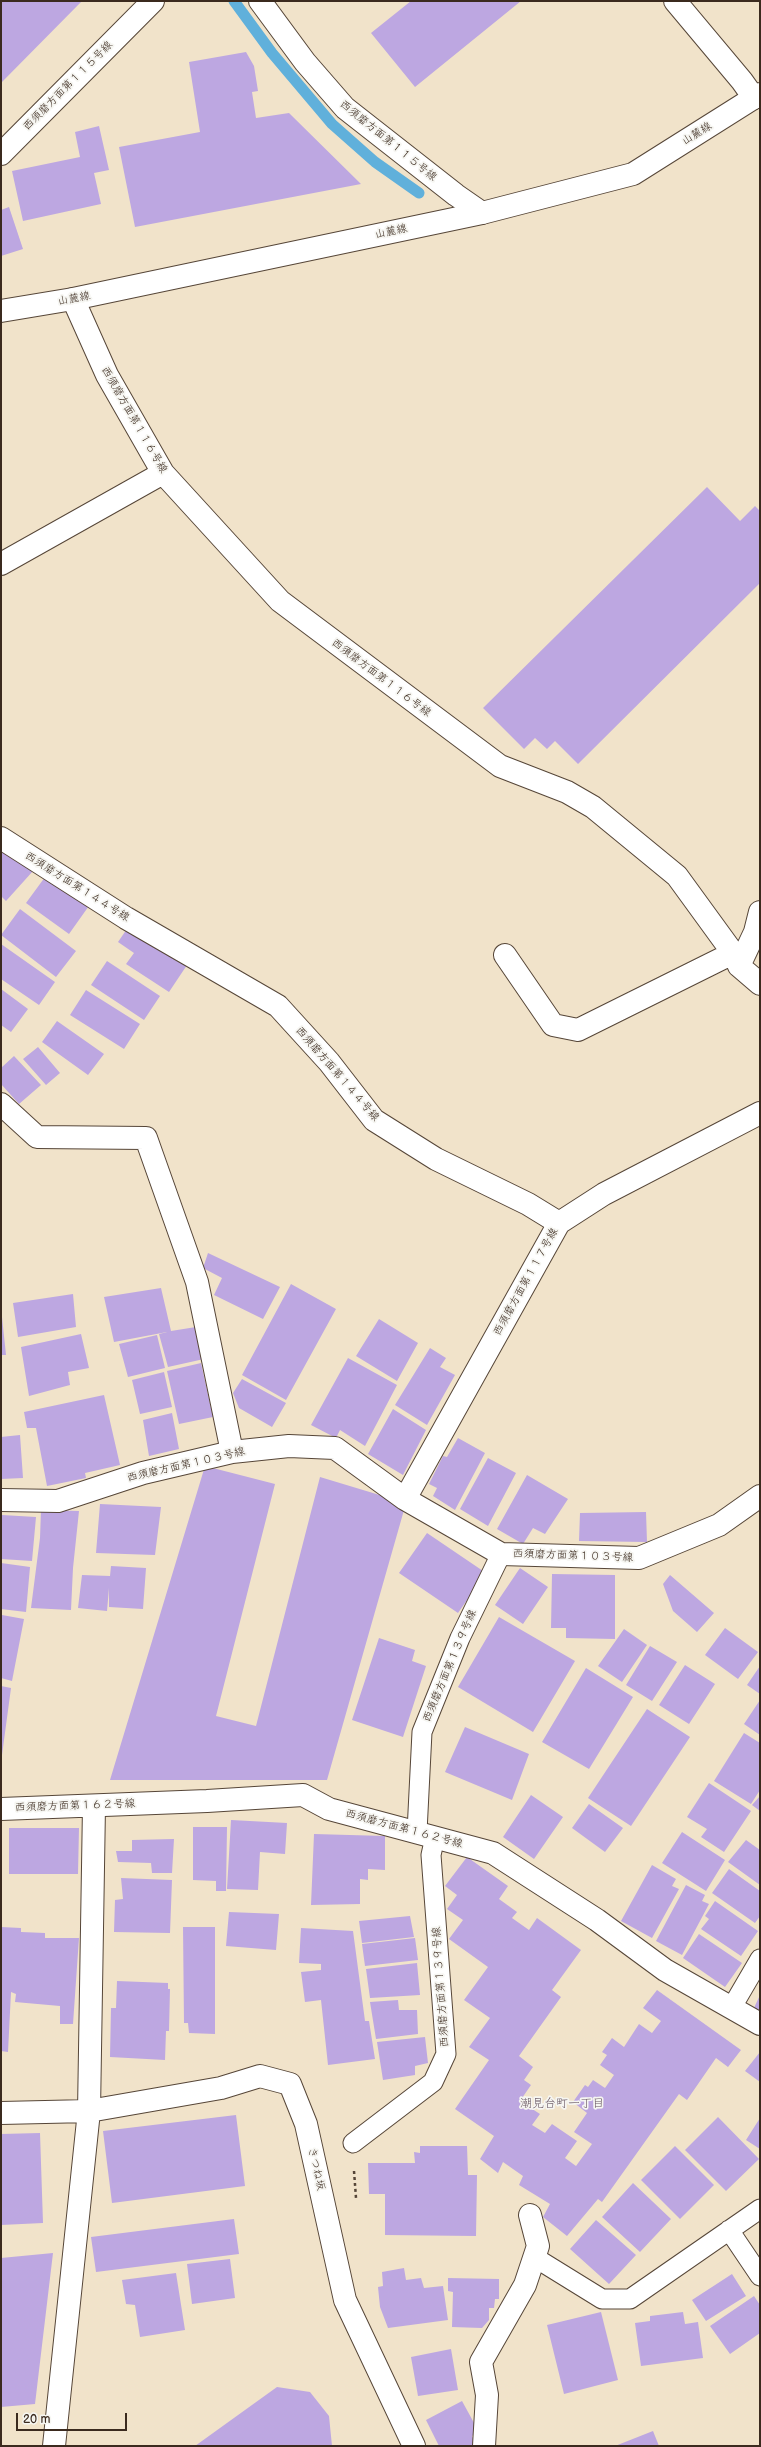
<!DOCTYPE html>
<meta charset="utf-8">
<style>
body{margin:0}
#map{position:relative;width:761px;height:2447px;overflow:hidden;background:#f1e3ca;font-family:"Balsamiq Sans",sans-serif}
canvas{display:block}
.frame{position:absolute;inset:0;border:2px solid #3b2a1e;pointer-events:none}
.scale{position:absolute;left:16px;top:2413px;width:111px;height:18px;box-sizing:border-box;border:2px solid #3b2a1e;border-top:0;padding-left:5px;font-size:12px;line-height:14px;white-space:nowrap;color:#3b2a1e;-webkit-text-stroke:3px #f6f6f2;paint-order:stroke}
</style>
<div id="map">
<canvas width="761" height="2447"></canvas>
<div class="frame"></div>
<div class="scale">20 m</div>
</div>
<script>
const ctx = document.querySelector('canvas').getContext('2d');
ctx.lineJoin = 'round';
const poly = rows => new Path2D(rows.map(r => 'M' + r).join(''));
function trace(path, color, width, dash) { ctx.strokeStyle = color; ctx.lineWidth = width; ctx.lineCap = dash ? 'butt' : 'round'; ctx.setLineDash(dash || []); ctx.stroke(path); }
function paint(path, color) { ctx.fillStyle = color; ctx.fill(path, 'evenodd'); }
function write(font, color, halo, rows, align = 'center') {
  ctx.font = font + ' "Balsamiq Sans","Klee One",sans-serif'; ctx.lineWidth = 3.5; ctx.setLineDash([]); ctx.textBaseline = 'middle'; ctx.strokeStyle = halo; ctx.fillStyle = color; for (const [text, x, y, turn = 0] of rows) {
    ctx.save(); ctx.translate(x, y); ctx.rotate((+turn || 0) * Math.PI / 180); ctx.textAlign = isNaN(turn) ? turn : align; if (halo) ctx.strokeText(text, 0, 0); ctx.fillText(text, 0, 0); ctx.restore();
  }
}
trace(poly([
 [234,1,272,53,332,124,375,162,419,193]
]), '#60b0db', 11);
paint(poly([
 [1,1,82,1,1,83],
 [411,1,521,1,415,87,371,33],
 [246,52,254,66,258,91,252,92,256,118,289,113,361,184,135,227,119,147,200,132,189,62],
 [99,126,109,170,94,173,101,204,23,221,12,171,80,157,75,132],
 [9,207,23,249,1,256,1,210],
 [707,487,740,521,755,506,760,511,760,583,578,764,555,741,547,749,535,738,524,749,483,708],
 [1,843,33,871,6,901,1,896],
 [48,873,91,903,69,934,26,903],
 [20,909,76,951,56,977,1,935],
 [129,926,187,965,169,992,126,964,134,953,118,942],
 [1,944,55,982,39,1005,1,979],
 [107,961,160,996,144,1020,91,985],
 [1,989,28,1009,11,1032,1,1025],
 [86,990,140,1024,124,1049,70,1015],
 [57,1021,104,1054,88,1075,42,1042],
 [38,1047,60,1073,46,1085,23,1059],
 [14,1056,41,1085,19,1104,1,1084,1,1068],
 [208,1253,280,1287,263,1319,214,1295,222,1278,203,1268],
 [291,1284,336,1309,286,1400,242,1375],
 [161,1288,171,1331,196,1327,204,1359,168,1367,159,1334,167,1332,114,1342,104,1297],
 [73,1294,76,1327,18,1337,13,1303],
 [1,1317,2,1317,6,1355,1,1355],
 [379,1319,418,1343,397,1381,356,1356],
 [81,1334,89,1368,68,1372,70,1385,29,1396,21,1347],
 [157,1335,165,1368,128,1377,119,1344],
 [430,1348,446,1358,440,1367,455,1375,427,1425,395,1405],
 [348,1358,397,1385,365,1446,340,1430,336,1438,311,1425],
 [201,1363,213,1417,179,1424,167,1371],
 [164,1372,172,1407,140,1414,132,1380],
 [242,1379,286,1403,272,1427,239,1408,233,1393],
 [104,1395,120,1465,85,1473,86,1478,47,1486,36,1428,27,1428,24,1412],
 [393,1409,426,1430,403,1475,368,1454],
 [172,1413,179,1449,149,1456,143,1420],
 [20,1435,23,1478,1,1479,1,1437],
 [458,1438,485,1453,455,1510,433,1496,437,1488,429,1484,443,1456,447,1457],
 [488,1458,516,1473,488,1526,460,1509],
 [205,1466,275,1484,216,1716,256,1726,320,1477,406,1503,327,1780,110,1780],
 [527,1475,568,1499,545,1534,533,1528,523,1544,497,1529],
 [100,1504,161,1507,155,1555,96,1553],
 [41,1510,79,1511,73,1568,71,1610,31,1608,40,1538],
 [646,1512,647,1542,579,1541,580,1513],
 [2,1515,36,1517,32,1561,1,1559],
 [427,1533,486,1573,458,1613,399,1573],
 [1,1563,30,1567,26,1612,1,1609],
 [111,1566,146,1568,143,1609,109,1607,109,1588,107,1611,78,1608,82,1575,110,1576],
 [520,1568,548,1587,523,1624,495,1605],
 [552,1574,615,1575,615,1639,566,1638,566,1628,551,1628],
 [670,1575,714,1613,697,1632,673,1611,663,1584],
 [2,1615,24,1619,12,1681,1,1678],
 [499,1617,575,1661,533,1732,458,1687],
 [725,1628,758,1652,738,1679,705,1655],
 [624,1629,647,1645,622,1682,598,1666],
 [379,1638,415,1650,412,1661,426,1666,403,1737,352,1720],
 [650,1646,677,1662,652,1701,626,1685],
 [685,1665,715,1684,689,1724,659,1705],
 [760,1666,760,1694,747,1685],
 [586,1668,633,1697,589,1769,542,1742],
 [1,1686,11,1688,2,1755,1,1755],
 [760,1700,760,1735,744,1724],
 [647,1709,690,1737,631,1826,588,1798],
 [465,1727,529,1754,512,1800,445,1772],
 [744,1733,760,1743,760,1790,751,1804,714,1781],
 [709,1783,751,1811,724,1852,701,1837,707,1829,687,1817],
 [531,1795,563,1817,534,1859,503,1837],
 [760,1796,760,1811,752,1805],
 [589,1804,623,1828,605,1852,572,1828],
 [231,1820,287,1823,285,1854,260,1852,258,1890,227,1889],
 [193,1827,227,1827,226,1891,216,1891,216,1881,193,1880],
 [9,1828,79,1828,78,1874,9,1874],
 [682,1832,725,1860,706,1891,662,1863],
 [314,1834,385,1836,385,1870,368,1869,368,1880,360,1879,360,1904,311,1905],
 [174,1839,172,1873,152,1873,151,1863,118,1862,116,1851,132,1851,132,1840],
 [746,1840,760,1850,760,1885,728,1862],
 [467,1857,508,1886,499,1899,517,1912,512,1918,529,1930,537,1918,581,1950,552,1990,561,1997,519,2056,533,2067,524,2080,531,2085,520,2101,540,2114,532,2125,545,2133,552,2124,577,2141,565,2158,576,2166,592,2144,574,2132,587,2113,573,2102,585,2085,588,2087,593,2080,605,2088,614,2075,600,2065,607,2055,602,2052,612,2038,624,2047,639,2024,652,2033,661,2021,643,2008,657,1990,741,2050,728,2067,716,2058,687,2100,679,2094,602,2202,598,2199,567,2236,543,2217,550,2204,519,2185,523,2176,503,2162,498,2173,480,2159,494,2136,455,2109,489,2060,469,2047,490,2018,464,2000,488,1967,449,1939,463,1920,447,1909,457,1895,445,1886],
 [652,1865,676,1879,672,1886,679,1889,652,1938,621,1921],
 [729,1869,760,1891,760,1916,755,1923,712,1893],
 [121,1878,172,1880,170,1933,114,1932,115,1900,123,1899],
 [686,1885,705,1895,702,1901,709,1904,682,1955,656,1941],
 [715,1901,758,1931,741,1956,701,1929,709,1919,705,1916],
 [229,1912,279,1914,276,1950,226,1946],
 [410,1916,414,1937,362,1943,359,1921],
 [1,1927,21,1928,21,1932,45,1933,45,1938,79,1938,73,2024,60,2024,60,2006,15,2002,16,1994,11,1992,8,2052,1,2051],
 [183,1927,215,1927,215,2034,189,2033,188,2023,184,2023],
 [301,1928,353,1931,365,2021,369,2021,375,2059,328,2065,321,2000,305,2002,301,1972,321,1970,321,1964,299,1963],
 [699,1934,742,1963,725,1987,683,1958],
 [415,1938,418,1960,365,1966,362,1944],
 [417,1963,420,1995,370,1998,366,1969],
 [117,1981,168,1983,168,1989,170,1989,169,2031,166,2031,165,2060,110,2057,111,2008,116,2008],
 [760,1995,760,2011,754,2008],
 [398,2000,399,2010,417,2010,418,2034,376,2039,370,2002],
 [425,2037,428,2063,415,2066,415,2075,383,2080,377,2042],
 [760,2052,760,2082,745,2071],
 [236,2115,245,2186,112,2203,103,2131],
 [718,2117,759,2159,726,2191,685,2150],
 [760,2118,760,2149,746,2140],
 [40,2133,43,2223,1,2225,1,2134],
 [420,2146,467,2146,468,2175,477,2175,476,2236,385,2235,385,2194,369,2194,368,2163,415,2163,414,2152,420,2153],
 [675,2146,714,2185,680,2219,641,2180],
 [633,2183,671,2219,640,2252,602,2217],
 [234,2219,239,2254,96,2272,91,2237],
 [596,2220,636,2255,609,2284,570,2249],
 [53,2253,35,2404,1,2407,1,2258],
 [230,2259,235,2298,192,2304,187,2264],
 [404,2268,406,2280,421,2278,424,2288,443,2286,448,2320,388,2328,380,2307,378,2287,383,2286,382,2272],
 [176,2273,185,2330,140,2337,135,2305,126,2304,122,2280],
 [732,2274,746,2296,706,2321,692,2300],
 [448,2278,499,2279,499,2299,495,2299,494,2308,489,2308,489,2320,482,2328,452,2327,453,2292,448,2291],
 [754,2296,760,2305,760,2333,730,2354,710,2326],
 [601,2312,618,2380,564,2394,547,2325],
 [683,2312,685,2324,698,2322,703,2358,641,2366,635,2323,650,2321,650,2316],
 [451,2349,458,2390,418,2396,411,2357],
 [277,2387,310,2392,329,2416,332,2446,195,2446],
 [462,2401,479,2432,472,2436,477,2446,439,2446,426,2420],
 [653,2431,659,2446,615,2446]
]), '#bda7e1');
const service = poly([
 [417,1832,422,1732,460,1638,501,1554],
 [732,2007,760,1959],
 [353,2143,433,2082,446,2054,431,1855,435,1837],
 [729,2230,760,2276],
 [534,2257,602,2299,630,2299,760,2209]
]);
const minor = poly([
 [260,1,305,62,345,108,456,195,482,213],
 [675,1,742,81,754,98],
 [1,154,153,1],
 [73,299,107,375,163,473,280,601,500,766,567,792,593,807,677,876,733,953,739,966,760,984],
 [1,564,163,473],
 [1,838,126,918,278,1006,329,1062,374,1120,436,1159,528,1204,559,1223],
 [505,955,553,1025,578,1030,733,953],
 [739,966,755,932,760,912],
 [1,1104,37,1137,146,1138,197,1282,232,1452],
 [405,1499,559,1223,604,1194,760,1113],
 [1,1500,58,1501,143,1473,232,1452,289,1446,335,1448,405,1499,501,1554,639,1558,719,1525,760,1496],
 [1,1809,207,1801,303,1795,329,1809,493,1853,597,1920,665,1970,760,2024],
 [1,2113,89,2111,221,2088,260,2076,290,2084,306,2124,345,2300,414,2446],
 [54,2446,89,2111,94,1806],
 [484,2446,487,2395,481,2362,525,2285,538,2246,530,2215]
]);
const tertiary = poly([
 [1,311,73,299,482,213,633,174,760,94]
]);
trace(service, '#564638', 21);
trace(minor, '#564638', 24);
trace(tertiary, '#564638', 24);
trace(poly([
 [354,2171,356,2198]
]), '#564638', 2.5, [3, 3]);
trace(service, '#fff', 19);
trace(minor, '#fff', 22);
trace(tertiary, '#fff', 22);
write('11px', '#3b2a1e', '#f6f6f2', [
 ["西須磨方面第１１５号線",68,86,-45],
 ["山麓線",697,134,-32],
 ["西須磨方面第１１５号線",388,141,39],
 ["山麓線",391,232,-12],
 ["山麓線",74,299,-11],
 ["西須磨方面第１１６号線",134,420,60],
 ["西須磨方面第１１６号線",381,678,37],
 ["西須磨方面第１４４号線",77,887,32],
 ["西須磨方面第１４４号線",337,1074,49],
 ["西須磨方面第１１７号線",526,1282,-61],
 ["西須磨方面第１０３号線",186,1465,-13],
 ["西須磨方面第１０３号線",573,1556,2],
 ["西須磨方面第１３９号線",450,1666,-67],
 ["西須磨方面第１６２号線",75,1806,-2],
 ["西須磨方面第１６２号線",404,1829,15],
 ["西須磨方面第１３９号線",441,1987,-94],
 ["きつね坂",316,2169,77]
]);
write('12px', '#685662', '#f6f6f2', [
 ["潮見台町一丁目",562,2104]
]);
</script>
